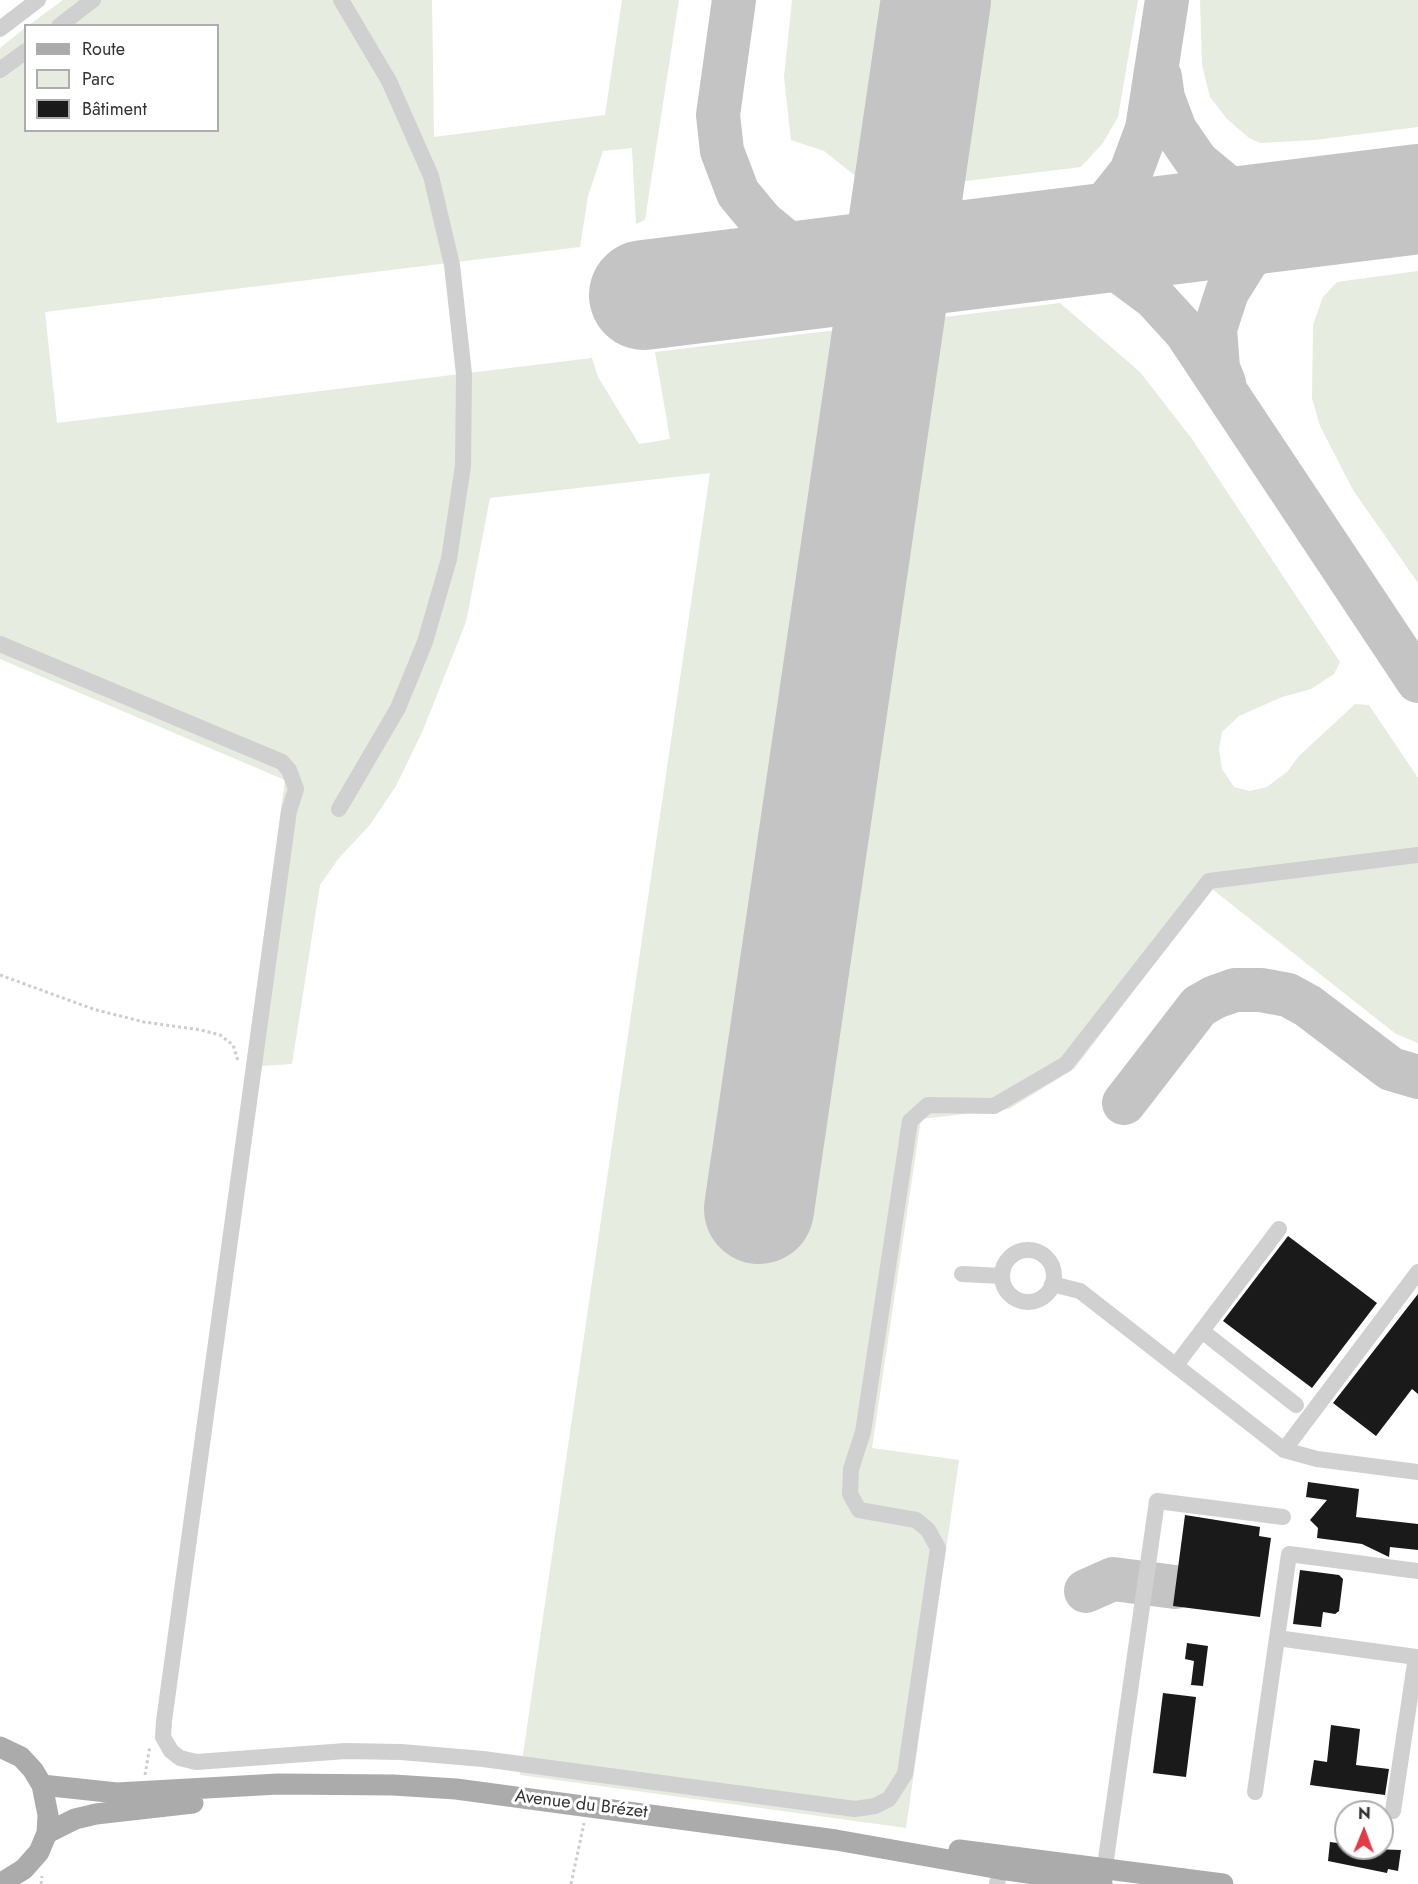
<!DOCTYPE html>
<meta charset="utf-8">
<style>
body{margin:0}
#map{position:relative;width:1418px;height:1884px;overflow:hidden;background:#fff;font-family:Jost,sans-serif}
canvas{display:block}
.legend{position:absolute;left:24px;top:24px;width:195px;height:108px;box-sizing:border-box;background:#fff;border:2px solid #adadad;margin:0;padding:8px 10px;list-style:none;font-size:18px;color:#333}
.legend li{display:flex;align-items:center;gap:12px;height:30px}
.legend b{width:30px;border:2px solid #adadad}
.north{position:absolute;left:1334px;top:1800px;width:60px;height:60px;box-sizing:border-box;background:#fff;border:2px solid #adadad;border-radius:50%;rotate:1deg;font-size:16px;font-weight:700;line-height:24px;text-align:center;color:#333}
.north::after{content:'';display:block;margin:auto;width:21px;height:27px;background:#e63946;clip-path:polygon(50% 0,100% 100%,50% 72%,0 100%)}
</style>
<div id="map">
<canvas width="1418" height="1884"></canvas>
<ul class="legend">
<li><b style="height:8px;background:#ababab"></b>Route</li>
<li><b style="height:16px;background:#e6ecdf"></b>Parc</li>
<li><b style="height:16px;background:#1a1a1a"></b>Bâtiment</li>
</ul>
<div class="north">N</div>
</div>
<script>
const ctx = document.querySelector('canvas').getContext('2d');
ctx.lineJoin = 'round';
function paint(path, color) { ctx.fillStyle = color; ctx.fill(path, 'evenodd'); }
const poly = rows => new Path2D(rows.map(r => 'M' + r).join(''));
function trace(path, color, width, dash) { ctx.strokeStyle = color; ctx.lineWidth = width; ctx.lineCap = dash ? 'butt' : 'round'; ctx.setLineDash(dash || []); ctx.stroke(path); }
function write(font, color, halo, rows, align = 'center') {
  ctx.font = font + ' Jost,sans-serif'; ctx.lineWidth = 6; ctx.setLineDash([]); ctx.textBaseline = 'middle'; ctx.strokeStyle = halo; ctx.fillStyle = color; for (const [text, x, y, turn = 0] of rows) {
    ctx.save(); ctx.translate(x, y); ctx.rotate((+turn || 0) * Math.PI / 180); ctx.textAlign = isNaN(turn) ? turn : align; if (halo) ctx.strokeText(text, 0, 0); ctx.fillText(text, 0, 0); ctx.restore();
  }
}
paint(poly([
 [63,0,432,0,434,137,605,115,622,0,679,0,645,220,636,224,632,148,603,151,588,196,580,247,45,312,57,423,592,358,598,377,639,444,670,439,655,352,1060,303,1140,372,1192,439,1340,662,1334,674,1311,689,1282,697,1239,716,1222,732,1219,749,1222,769,1234,787,1250,791,1267,787,1288,771,1298,757,1355,704,1369,705,1418,778,1418,1043,1396,1034,1212,889,1074,1069,1009,1109,921,1119,872,1448,959,1460,906,1828,520,1775,710,473,490,498,466,622,423,730,396,786,369,826,339,858,320,885,292,1064,246,1067,285,780,0,659,0,48,25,28,26,130,218,130,218,26,29,25],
 [792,0,1138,0,1118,117,1103,143,1081,167,892,190,873,190,824,151,791,140,784,77],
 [1200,0,1418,0,1418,127,1314,140,1260,143,1249,138,1227,119,1210,97,1202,65],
 [1418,271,1418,583,1353,490,1320,426,1312,398,1313,325,1323,297,1337,282]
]), '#e6ecdf');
trace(poly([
 [734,0,718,115,722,151,738,193,762,222,790,245,829,261,883,265],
 [1160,77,1163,98,1175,130,1197,162,1226,186,1257,202,1305,211,1363,206],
 [1021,245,1069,230,1104,206,1131,172,1147,129,1167,0],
 [1004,251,1075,256,1119,271,1154,297,1186,332,1418,681],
 [1224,383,1218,368,1215,329,1227,292,1247,260,1275,235,1301,221,1328,214],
 [1124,1103,1199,1006,1215,997,1235,990,1261,990,1288,995,1308,1006,1391,1069,1418,1077],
 [1086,1591,1113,1579,1175,1587]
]), '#c4c4c4', 44);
trace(poly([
 [644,295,1418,199],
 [759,1209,936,0]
]), '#c4c4c4', 110);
paint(poly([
 [1288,1236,1377,1303,1312,1388,1223,1321],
 [1418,1294,1418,1394,1412,1389,1376,1436,1333,1403],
 [1308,1482,1359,1489,1356,1517,1418,1524,1418,1550,1390,1547,1389,1557,1362,1544,1317,1538,1318,1528,1310,1520,1327,1500,1306,1497],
 [1185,1515,1260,1527,1259,1536,1271,1538,1260,1617,1173,1606],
 [1300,1570,1339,1575,1343,1579,1339,1611,1335,1614,1323,1612,1321,1627,1293,1624],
 [1187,1643,1208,1646,1203,1686,1191,1685,1194,1661,1185,1659],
 [1163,1693,1196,1697,1186,1777,1153,1773],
 [1331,1725,1360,1729,1356,1765,1389,1769,1385,1795,1310,1785,1314,1760,1327,1762],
 [1330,1842,1345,1844,1344,1848,1401,1850,1398,1871,1388,1869,1387,1873,1328,1861]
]), '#1a1a1a');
trace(poly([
 [0,975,93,1009,144,1022,201,1030,220,1035,233,1045,238,1061],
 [145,1775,150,1746],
 [41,1884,42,1876],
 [571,1884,584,1823]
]), '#cdcdcd', 3, [3, 3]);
trace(poly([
 [59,26,93,0],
 [0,29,38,0],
 [0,70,26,51],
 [0,644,282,762,289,770,296,789,289,811,164,1721,163,1737,171,1751,180,1758,196,1762,346,1751,401,1752,483,1759,855,1809,875,1806,889,1799,905,1774,938,1548,928,1530,916,1520,859,1510,850,1494,851,1469,863,1432,910,1121,928,1105,994,1106,1066,1064,1209,881,1418,855],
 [339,809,398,708,425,642,449,559,463,466,464,374,452,265,431,176,389,81,341,0],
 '1002 1276a26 26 0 1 1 52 0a26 26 0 1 1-52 0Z',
 [962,1274,1002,1276],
 [1052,1284,1080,1291,1284,1450,1317,1459,1418,1472],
 [1202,1331,1296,1405],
 [1176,1365,1279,1229],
 [1284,1450,1418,1272],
 [1255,1792,1277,1638],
 [1393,1811,1416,1657,1277,1638,1289,1554,1418,1571],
 [1103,1880,1157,1501,1283,1517],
 [997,1884,1002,1857]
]), '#d0d0d0', 16);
trace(poly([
 [0,1747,21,1757,33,1770,42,1785,48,1815,47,1833,39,1852,24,1869,0,1884],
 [42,1785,117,1793,278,1784,393,1785,456,1789,836,1840,1000,1869,1102,1884],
 [47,1833,75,1819,96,1814,193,1803],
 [959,1850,1223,1884]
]), '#ababab', 21);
write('18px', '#333', '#fff', [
 ["Avenue du Brézet",581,1805,7]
]);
</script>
